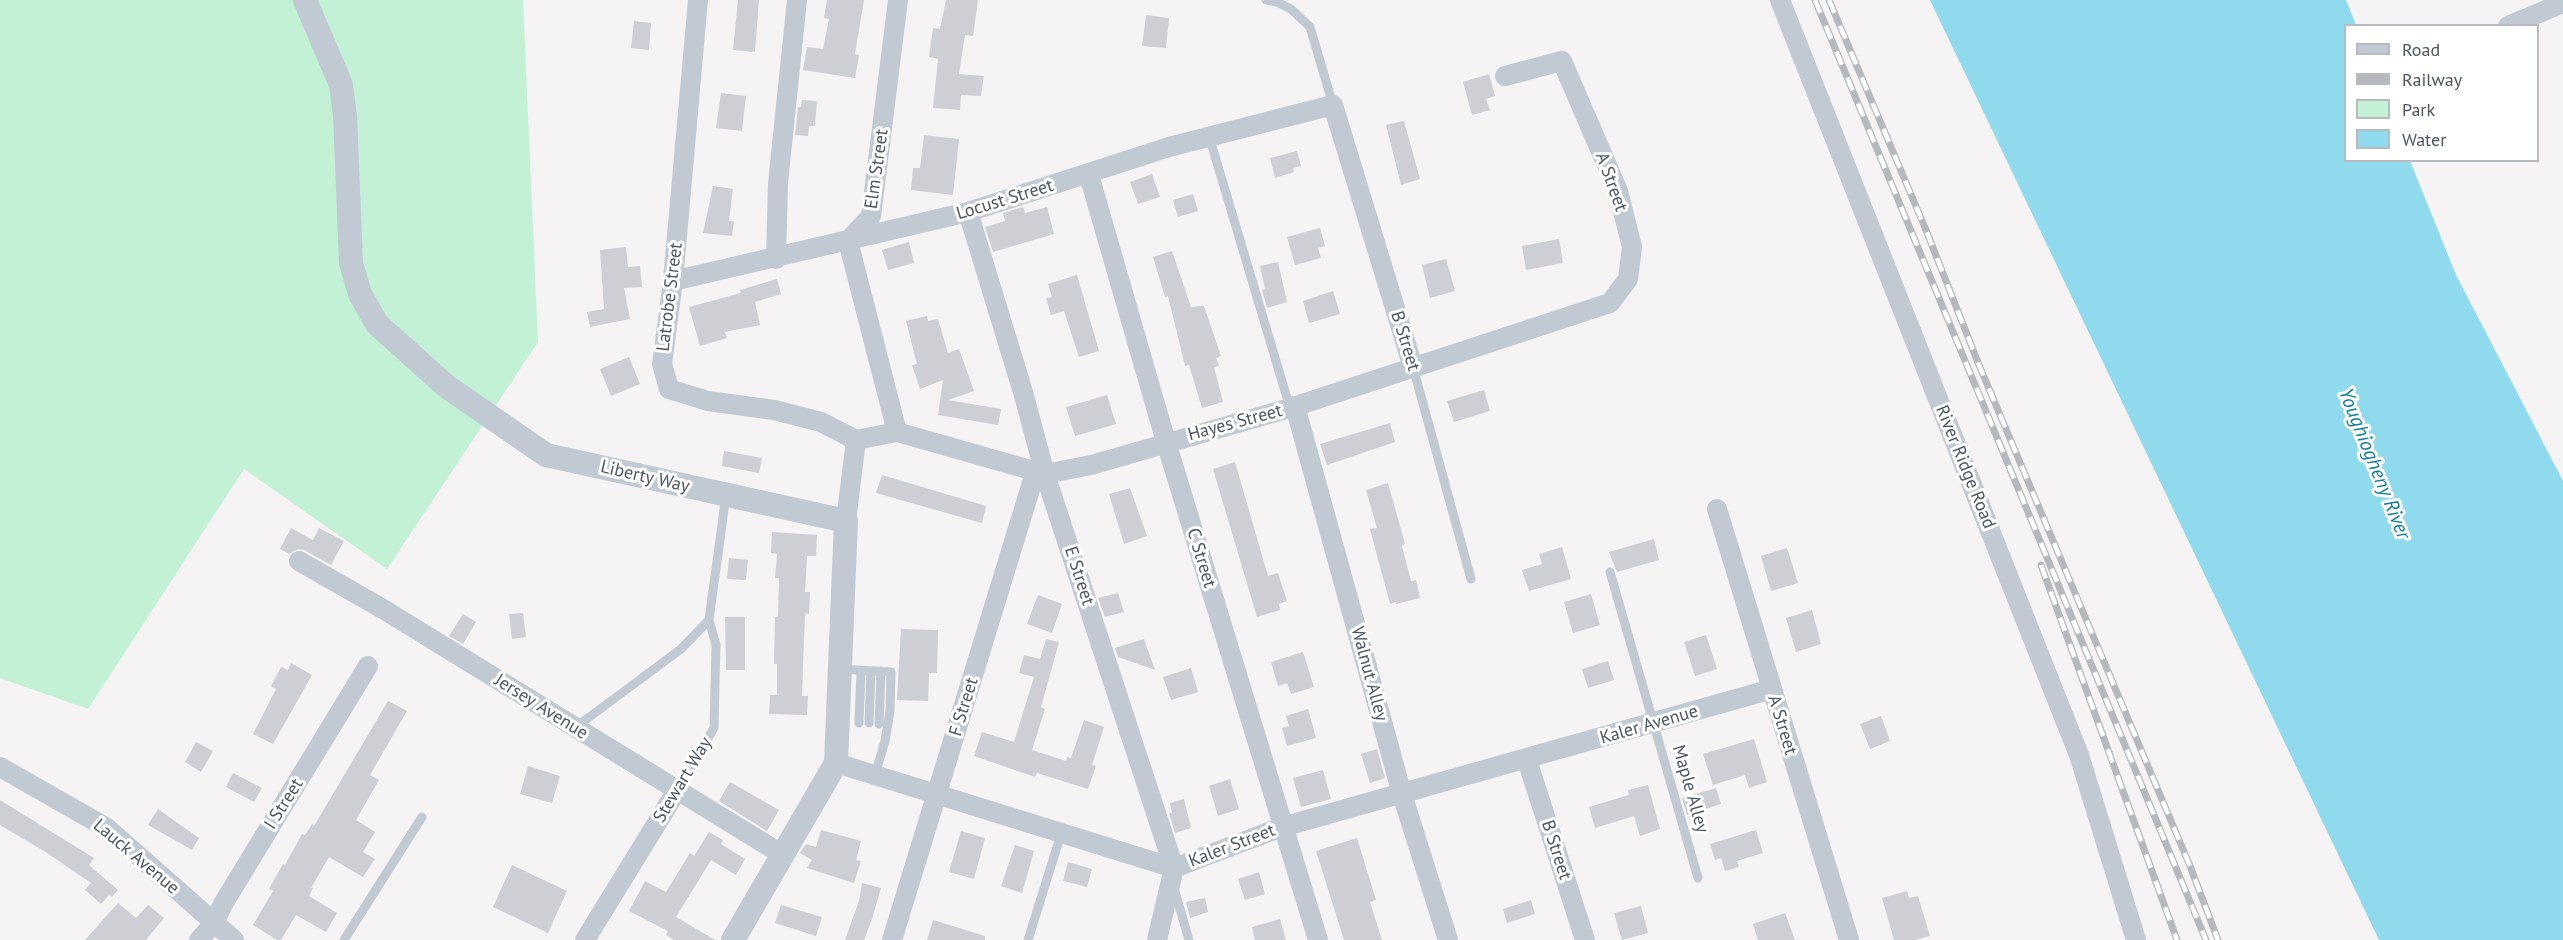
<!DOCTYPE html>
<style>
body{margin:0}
#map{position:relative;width:2563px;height:940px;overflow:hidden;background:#f5f3f3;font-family:"PT Sans",sans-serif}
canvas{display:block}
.legend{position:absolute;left:2344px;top:24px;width:195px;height:138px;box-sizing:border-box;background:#fff;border:2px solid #b7bbc0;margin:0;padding:8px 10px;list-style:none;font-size:18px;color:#4a5661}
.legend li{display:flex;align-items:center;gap:12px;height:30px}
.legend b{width:30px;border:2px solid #b7bbc0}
</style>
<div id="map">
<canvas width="2563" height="940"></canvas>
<ul class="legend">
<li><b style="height:8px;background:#c1cad2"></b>Road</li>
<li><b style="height:8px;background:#b5b8bd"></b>Railway</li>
<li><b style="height:16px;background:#c3f1d5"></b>Park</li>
<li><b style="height:16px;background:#90daee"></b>Water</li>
</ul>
</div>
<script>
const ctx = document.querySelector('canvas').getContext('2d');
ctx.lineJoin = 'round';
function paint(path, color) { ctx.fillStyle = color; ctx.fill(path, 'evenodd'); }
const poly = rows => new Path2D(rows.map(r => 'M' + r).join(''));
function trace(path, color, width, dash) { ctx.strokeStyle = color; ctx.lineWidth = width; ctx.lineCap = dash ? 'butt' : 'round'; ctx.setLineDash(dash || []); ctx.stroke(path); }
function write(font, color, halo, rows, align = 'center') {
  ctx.font = font + ' "PT Sans",sans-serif'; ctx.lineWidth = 6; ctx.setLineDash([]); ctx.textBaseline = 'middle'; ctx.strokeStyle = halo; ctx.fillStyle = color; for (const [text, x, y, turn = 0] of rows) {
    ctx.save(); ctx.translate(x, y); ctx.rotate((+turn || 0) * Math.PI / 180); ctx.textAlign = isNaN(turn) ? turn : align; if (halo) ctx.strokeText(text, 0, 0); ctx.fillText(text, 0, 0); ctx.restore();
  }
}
paint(poly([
 [0,0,523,0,538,342,387,569,244,469,88,709,0,678]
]), '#c3f1d5');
paint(poly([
 [1930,0,2346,0,2356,25,2346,26,2346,160,2410,161,2456,275,2563,481,2563,940,2379,940]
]), '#90daee');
paint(poly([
 [738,0,759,0,755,52,733,50],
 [827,0,864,0,855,54,859,55,855,78,803,70,807,47,823,49,829,19,824,18],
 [946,0,978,0,973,36,965,35,959,74,984,76,981,96,961,95,960,110,933,108,938,59,929,57,933,28,940,29],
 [1146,15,1169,18,1166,48,1142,46],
 [634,21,651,23,649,50,631,48],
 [1489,74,1495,96,1486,99,1490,110,1472,115,1463,82],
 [721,93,746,96,742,131,716,128],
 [802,100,817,101,815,126,809,126,808,136,795,135,798,107,801,107],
 [1404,121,1420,179,1401,185,1386,125],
 [924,135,959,139,953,195,911,190,913,168,920,168],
 [1297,151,1301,166,1293,168,1294,172,1275,178,1270,158],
 [1152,174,1160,197,1138,204,1130,182],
 [713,186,733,189,729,221,734,221,732,236,703,233],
 [1193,194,1198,211,1178,217,1173,200],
 [1023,207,1025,213,1047,207,1054,234,993,252,985,227,1005,221,1003,213],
 [1320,228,1325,246,1318,248,1321,258,1295,265,1287,237],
 [1559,239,1563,263,1526,270,1522,246],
 [909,242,914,263,888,270,882,250],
 [626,247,628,267,640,266,642,287,624,288,630,319,590,327,587,312,604,309,600,250],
 [1172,251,1191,307,1204,306,1221,356,1216,358,1219,366,1214,367,1223,402,1202,408,1189,365,1185,366,1168,296,1165,297,1153,257],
 [1446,259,1455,291,1430,298,1422,265],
 [1278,262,1287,302,1267,308,1262,290,1265,289,1260,266],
 [1077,275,1099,351,1079,357,1064,311,1051,315,1046,298,1052,297,1048,284],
 [777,279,781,294,755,302,760,325,725,332,727,338,700,346,689,307,741,293,740,290],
 [1333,291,1340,314,1309,323,1303,301],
 [927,316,928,321,938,319,948,353,959,349,974,391,948,400,1001,409,998,425,938,415,943,380,920,389,912,365,917,364,906,321],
 [629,357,640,384,611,396,600,369],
 [1484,390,1490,411,1454,422,1447,401],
 [1107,395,1116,424,1075,436,1066,407],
 [1390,423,1395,442,1327,465,1320,444],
 [724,451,762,458,759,473,722,466],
 [1235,462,1268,576,1278,573,1287,601,1279,604,1280,610,1257,617,1213,469],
 [882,475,986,506,982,523,876,493],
 [1388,483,1405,544,1402,546,1411,581,1416,580,1420,598,1396,604,1396,602,1390,604,1370,529,1377,528,1366,490],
 [1130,488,1147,536,1124,544,1109,494],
 [291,528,313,540,319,528,344,541,331,565,304,550,298,549,289,554,280,549],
 [772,532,817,535,816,556,807,556,805,592,810,592,809,614,805,613,802,696,808,696,807,715,769,714,770,695,777,695,777,664,774,664,775,617,778,617,779,578,775,578,777,554,771,553],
 [1654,539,1659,560,1617,572,1609,552],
 [1562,547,1571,579,1529,591,1522,570,1542,564,1539,554],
 [1787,548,1798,583,1771,591,1761,556],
 [729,558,748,560,746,580,727,579],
 [1118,593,1124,612,1105,617,1098,598],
 [1591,594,1600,625,1573,633,1564,602],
 [1038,595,1062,604,1052,633,1027,624],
 [1812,610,1821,644,1796,652,1786,618],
 [523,613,526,637,512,639,509,614],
 [463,614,476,622,463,644,449,636],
 [725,617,745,617,745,670,726,670],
 [901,629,938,630,937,673,929,673,928,701,897,700],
 [1706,635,1717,669,1695,676,1684,642],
 [1046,639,1059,642,1041,707,1045,709,1032,750,1066,761,1067,757,1071,758,1084,720,1104,727,1092,765,1096,766,1088,789,1037,773,1035,777,974,756,982,732,1014,742,1034,677,1019,673,1024,655,1040,659],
 [1144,639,1155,670,1118,657,1115,648],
 [1303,652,1314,687,1291,694,1287,683,1278,686,1271,662],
 [1608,661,1614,680,1588,688,1582,669],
 [291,663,312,675,273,744,253,734,276,689,271,686,281,667,288,670],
 [1191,668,1198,692,1171,700,1163,677],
 [388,701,407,711,370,775,379,780,356,820,375,832,363,852,375,859,363,877,329,857,311,888,313,888,309,896,337,913,326,932,296,915,281,940,277,940,253,925,273,891,269,889,283,864,285,865,302,834,305,835,312,824,314,826],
 [1308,709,1316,738,1287,746,1282,728,1289,726,1286,716],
 [1881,716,1890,741,1870,749,1860,724],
 [1754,739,1767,782,1749,788,1745,775,1713,785,1703,754],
 [196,742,213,751,201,772,185,762],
 [1377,749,1385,778,1370,783,1361,754],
 [528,766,560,776,552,803,520,794],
 [1323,770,1331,799,1301,807,1293,778],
 [233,773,262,788,254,802,226,787],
 [1230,779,1239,809,1218,816,1209,786],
 [730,782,779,810,767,831,719,801],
 [1648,785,1660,829,1640,836,1634,816,1595,828,1589,807,1629,795,1628,790],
 [1716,788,1721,804,1687,815,1682,798],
 [1184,799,1191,828,1175,833,1169,813,1172,813,1170,803],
 [0,800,94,858,89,865,118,890,112,897,109,895,101,904,85,890,91,883,44,851,0,825],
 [158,809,199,838,192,850,148,825],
 [821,830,861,841,856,860,861,861,854,883,807,868,812,860,800,853,806,844,816,847],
 [1756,830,1763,853,1737,861,1739,867,1725,871,1721,858,1715,860,1710,844],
 [961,831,985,838,974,879,949,872],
 [709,832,723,840,721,844,745,859,736,875,711,860,676,917,715,940,674,940,666,935,668,931,629,911,645,881,666,892,690,853,694,856],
 [1357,838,1376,900,1370,902,1382,940,1344,940,1316,851],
 [1015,845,1034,851,1022,893,1001,886],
 [1068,862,1092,869,1087,887,1063,881],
 [512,865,567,891,548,933,493,907],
 [1259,872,1265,894,1245,900,1238,879],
 [862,883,881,888,872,919,864,940,845,940,859,901],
 [1907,891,1909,898,1918,896,1930,936,1915,940,1894,940,1882,898],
 [1205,898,1208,912,1190,918,1186,902],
 [1531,900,1535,914,1507,923,1503,909],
 [118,903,136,918,148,905,164,918,146,940,85,940],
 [781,905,822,917,816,936,775,923],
 [1641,906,1648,933,1622,940,1614,913],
 [1785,913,1795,940,1758,940,1753,924],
 [1280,919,1286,940,1255,940,1252,927],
 [933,920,985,936,985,940,927,940]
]), '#cdcfd5');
trace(poly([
 [1266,0,1277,2,1291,9,1310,27,1333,105],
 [1209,136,1290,408],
 [1413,367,1471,579],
 [1610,572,1698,878],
 [840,669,891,672,890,711,885,741,875,775],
 [859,723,861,670],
 [869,723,871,671],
 [879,724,881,671],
 [576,727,681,649,709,620],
 [676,792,714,728,716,645,709,620,726,495],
 [1174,888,1189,940],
 [344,940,422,817],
 [1028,940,1061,834]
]), '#c1cad2', 9);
trace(poly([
 [698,0,673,281,662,364,669,389,708,401,774,410,821,422,856,440],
 [1780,0,2079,755,2136,940],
 [2508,26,2563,3],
 [1089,175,1166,442,1318,940],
 [968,212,1023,392,1045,474,1174,868,1157,940],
 [776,259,778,183,797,0],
 [673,281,968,212,1169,147,1333,105,1413,367],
 [1295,406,1402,794,1448,940],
 [897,432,848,241,871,216,898,0],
 [856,440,897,432,1045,474,1091,465,1290,408,1610,303,1628,279,1632,247,1618,191,1562,61,1505,76],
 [1717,509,1849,940],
 [846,521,856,440],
 [299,561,383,609,783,855],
 [1527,760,1585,940],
 [836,763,1174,868,1282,827,1772,689],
 [0,767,107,828,234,940],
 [199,940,214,923,223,904,368,666],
 [585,940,676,792],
 [892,940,1035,473]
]), '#c1cad2', 20);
trace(poly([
 [305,0,341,85,345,116,351,263,360,294,377,324,446,386,546,455,846,521,836,763,733,940]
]), '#c1cad2', 24);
const rail = poly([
 [1815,0,2206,940],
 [1829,0,1926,230,1979,365,2190,866,2218,940],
 [2041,565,2177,940]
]);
trace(rail, '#b5b8bd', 7);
trace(rail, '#fff', 4.5, [14]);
write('18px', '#4a5661', '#fff', [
 ["Elm Street",877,169,-82],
 ["A Street",1611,182,70],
 ["Locust Street",1005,200,-17],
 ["Latrobe Street",670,297,-83],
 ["B Street",1405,341,73],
 ["Hayes Street",1235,423,-15],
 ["River Ridge Road",1965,467,68],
 ["Liberty Way",645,477,13],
 ["C Street",1201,558,73],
 ["E Street",1079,576,72],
 ["Walnut Alley",1369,674,75],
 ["Jersey Avenue",541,707,32],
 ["F Street",964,707,-73],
 ["Kaler Avenue",1649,725,-16],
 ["A Street",1782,725,73],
 ["Stewart Way",683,780,-59],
 ["Maple Alley",1690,789,74],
 ["I Street",284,804,-58],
 ["Kaler Street",1232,846,-21],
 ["B Street",1556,850,72],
 ["Lauck Avenue",136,857,40]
]);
write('italic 20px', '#0c7c9b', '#fff', [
 ["Youghiogheny River",2374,464,68]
]);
</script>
